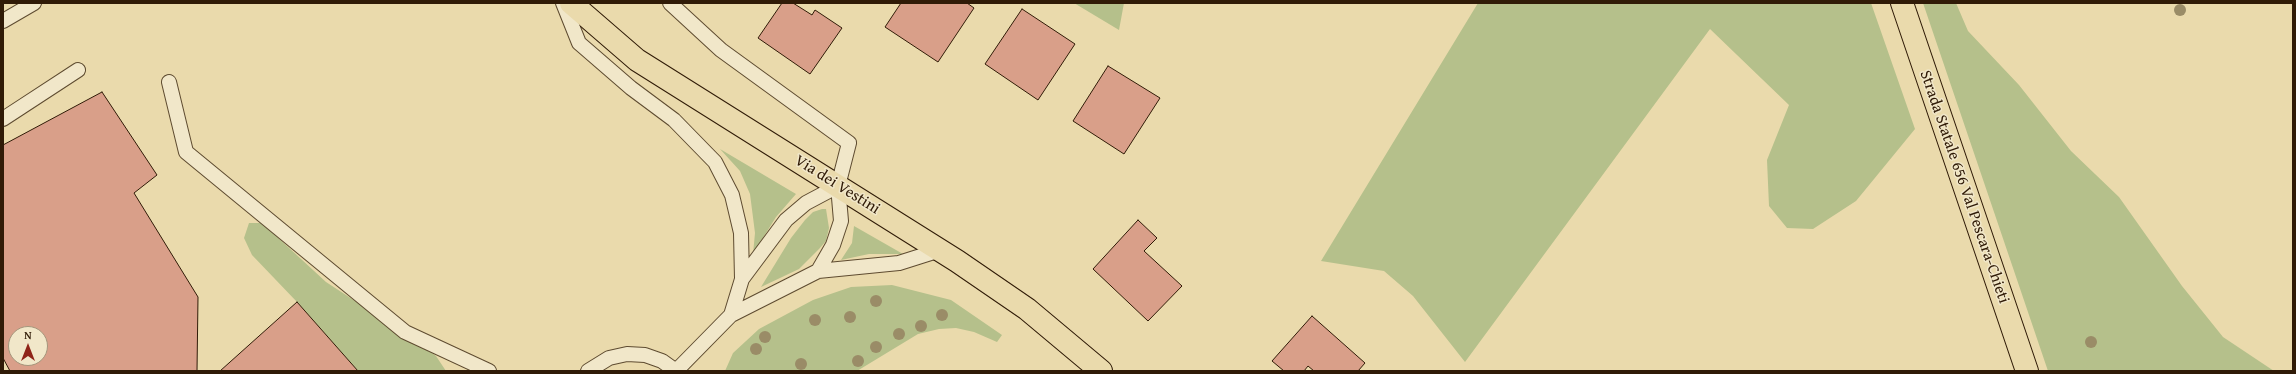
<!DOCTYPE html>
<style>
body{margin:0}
#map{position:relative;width:2296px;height:374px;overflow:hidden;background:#eadaac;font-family:"Gentium Book Plus",serif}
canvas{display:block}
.frame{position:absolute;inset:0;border:4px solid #301b07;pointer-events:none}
.north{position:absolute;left:8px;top:326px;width:40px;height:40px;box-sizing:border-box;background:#f1e7c9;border:1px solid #a4957b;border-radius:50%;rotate:0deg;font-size:11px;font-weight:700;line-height:16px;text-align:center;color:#301b07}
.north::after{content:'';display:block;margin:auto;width:14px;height:18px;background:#8f2418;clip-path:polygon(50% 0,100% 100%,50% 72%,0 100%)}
</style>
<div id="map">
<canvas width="2296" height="374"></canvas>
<div class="frame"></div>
<div class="north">N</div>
</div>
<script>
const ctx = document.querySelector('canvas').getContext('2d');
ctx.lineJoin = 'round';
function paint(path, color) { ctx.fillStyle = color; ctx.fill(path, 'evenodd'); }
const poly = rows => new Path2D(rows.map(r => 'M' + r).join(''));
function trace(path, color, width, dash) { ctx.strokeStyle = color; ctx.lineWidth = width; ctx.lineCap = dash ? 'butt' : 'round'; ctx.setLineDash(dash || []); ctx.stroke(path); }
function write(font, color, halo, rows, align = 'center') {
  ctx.font = font + ' "Gentium Book Plus",serif'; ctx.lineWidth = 3; ctx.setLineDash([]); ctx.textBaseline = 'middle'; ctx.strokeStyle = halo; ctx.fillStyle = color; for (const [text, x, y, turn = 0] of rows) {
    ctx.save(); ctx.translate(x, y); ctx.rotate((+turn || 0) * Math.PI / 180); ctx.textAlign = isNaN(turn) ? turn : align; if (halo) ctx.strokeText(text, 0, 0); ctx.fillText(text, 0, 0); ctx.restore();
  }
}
paint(poly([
 [1074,3,1124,3,1119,30],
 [1478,3,1871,3,1915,129,1856,201,1813,229,1787,228,1769,206,1767,160,1789,105,1710,29,1465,362,1413,296,1384,271,1321,261],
 [1923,3,1956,3,1968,31,2019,85,2071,151,2119,197,2182,286,2223,337,2274,371,2048,371],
 [720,149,796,194,776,217,753,254,755,233,750,194,740,171],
 [822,209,826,209,829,228,826,241,819,249,799,269,761,287,791,238,805,220,813,212],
 [249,223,262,223,326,282,421,344,436,356,446,371,358,371,297,302,252,255,244,238],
 [854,226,903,254,869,254,841,260,852,243],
 [892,285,951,300,1002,335,997,342,974,332,956,328,939,329,918,334,857,371,725,371,733,353,759,329,813,300,851,287]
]), '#b5c08b');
const building = poly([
 [782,3,793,3,812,15,815,10,842,28,810,74,758,38,782,3],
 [901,3,967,3,974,8,938,62,885,27,901,3],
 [1022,9,1075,44,1038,100,985,64,1022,9],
 [1108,66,1160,98,1124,154,1073,121,1108,66],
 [102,92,157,175,134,193,198,297,197,371,10,371,3,358,3,145,102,92],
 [16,334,40,334,40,358,16,358,16,334],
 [1138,220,1157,238,1144,251,1182,286,1148,321,1093,269,1138,220],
 [297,302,358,371,220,371,297,302],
 [1312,316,1365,363,1358,371,1314,371,1308,366,1304,371,1284,371,1272,361,1312,316]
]);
paint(building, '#d99f89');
trace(building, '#301b07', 1);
const service = poly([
 [563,3,579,43,631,88,674,120,715,162,732,195,741,233,742,279,731,315],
 [670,3,721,50,849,143,838,186,841,221,833,245,818,271],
 [3,21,34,3],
 [169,82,186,152,405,332,489,371],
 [3,119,78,70],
 [742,279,786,220,806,203,838,186],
 [588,371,609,358,627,354,645,355,662,361,676,371],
 [676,371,731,315,818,271,899,263,940,250]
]);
const primary = poly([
 [571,3,637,60,957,261,1027,309,1101,371]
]);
const trunk = poly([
 [1902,3,2027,371]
]);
trace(service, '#5e4b30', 16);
trace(primary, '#301b07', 24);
trace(trunk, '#301b07', 24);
trace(service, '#f1e7c9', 14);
trace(primary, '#eadaac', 22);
trace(trunk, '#eadaac', 22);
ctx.fillStyle = '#9a8c67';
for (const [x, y] of [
 [2180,10],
 [876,301],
 [942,315],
 [850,317],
 [815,320],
 [921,326],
 [899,334],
 [765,337],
 [2091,342],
 [876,347],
 [756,349],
 [858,361],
 [801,364]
]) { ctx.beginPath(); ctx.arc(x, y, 6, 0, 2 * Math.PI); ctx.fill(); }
write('16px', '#301b07', '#f1e7c9', [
 ["Via dei Vestini",837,185,32],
 ["Strada Statale 656 Val Pescara-Chieti",1964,187,71]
]);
</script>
